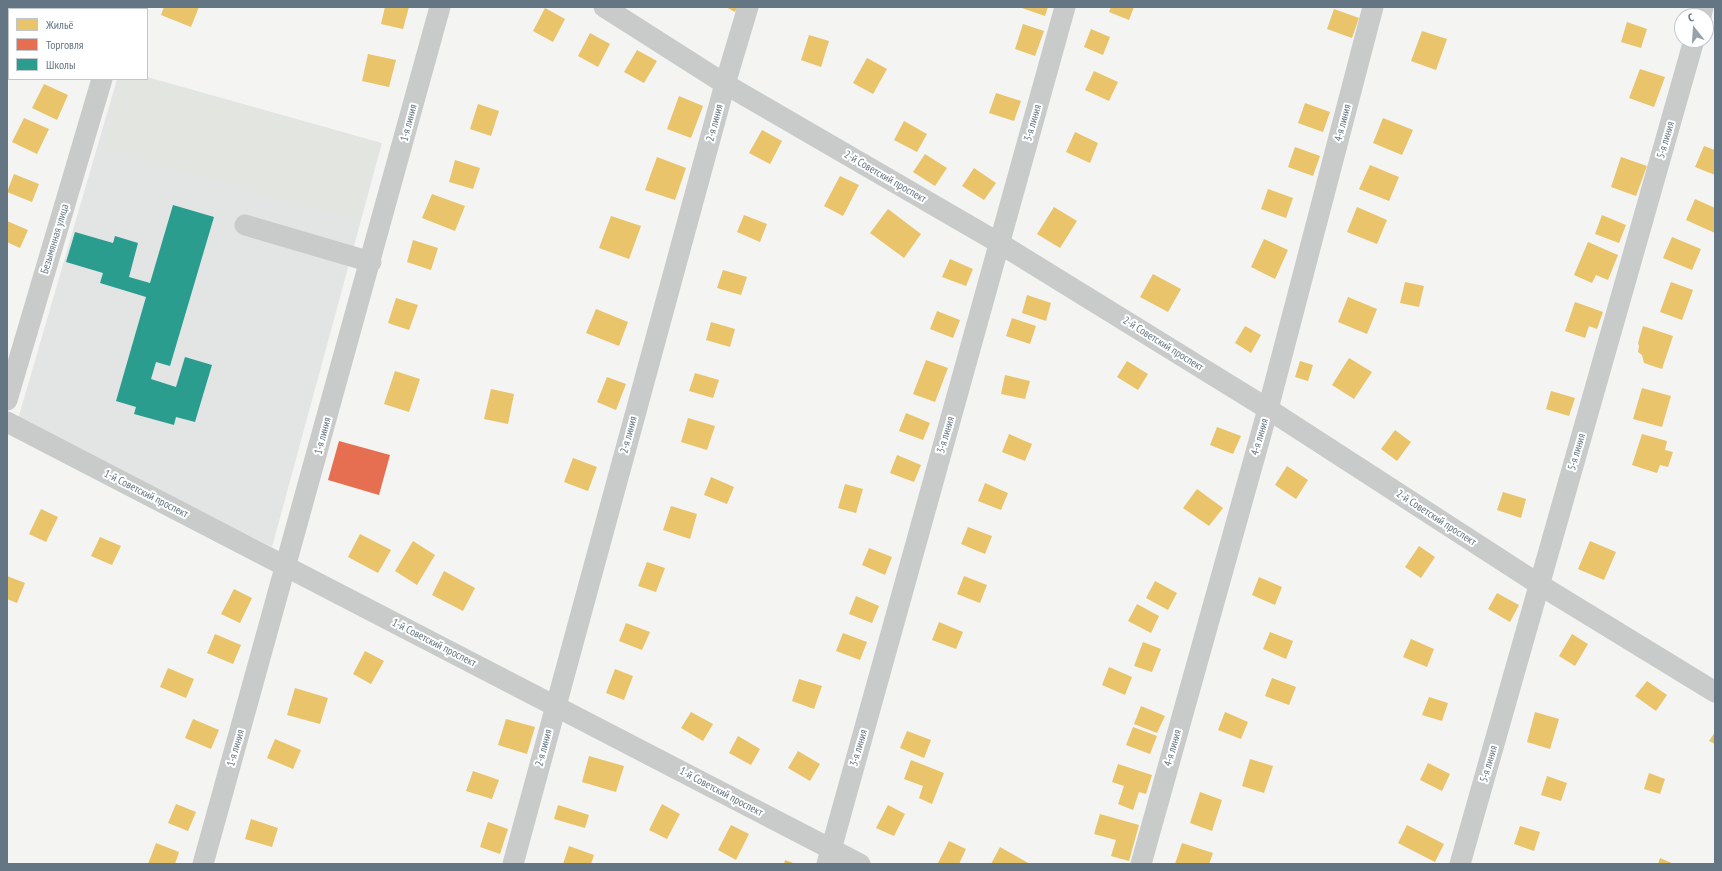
<!DOCTYPE html>
<meta charset="utf-8">
<style>
body{margin:0}
#map{position:relative;width:1722px;height:871px;overflow:hidden;background:#f4f4f3;font-family:"PT Sans Narrow",sans-serif}
canvas{display:block}
.frame{position:absolute;inset:0;border:8px solid #647683;pointer-events:none}
.legend{position:absolute;left:8px;top:8px;width:140px;height:72px;box-sizing:border-box;background:#fff;border:1px solid #c1c8cd;margin:0;padding:5px 7px;list-style:none;font-size:12px;color:#647683}
.legend li{display:flex;align-items:center;gap:8px;height:20px}
.legend b{width:20px;border:1px solid #c1c8cd}
.north{position:absolute;left:1674px;top:8px;width:40px;height:40px;box-sizing:border-box;background:#fff;border:1px solid #c1c8cd;border-radius:50%;rotate:343deg;font-size:11px;font-weight:700;line-height:16px;text-align:center;color:#647683}
.north::after{content:'';display:block;margin:auto;width:14px;height:18px;background:#96a2aa;clip-path:polygon(50% 0,100% 100%,50% 72%,0 100%)}
</style>
<div id="map">
<canvas width="1722" height="871"></canvas>
<div class="frame"></div>
<ul class="legend">
<li><b style="height:11px;background:#e9c46a"></b>Жильё</li>
<li><b style="height:11px;background:#e76f51"></b>Торговля</li>
<li><b style="height:11px;background:#2a9d8f"></b>Школы</li>
</ul>
<div class="north">С</div>
</div>
<script>
const ctx = document.querySelector('canvas').getContext('2d');
ctx.lineJoin = 'round';
function paint(path, color) { ctx.fillStyle = color; ctx.fill(path, 'evenodd'); }
const poly = rows => new Path2D(rows.map(r => 'M' + r).join(''));
function trace(path, color, width, dash) { ctx.strokeStyle = color; ctx.lineWidth = width; ctx.lineCap = dash ? 'butt' : 'round'; ctx.setLineDash(dash || []); ctx.stroke(path); }
function write(font, color, halo, rows, align = 'center') {
  ctx.font = font + ' "PT Sans Narrow",sans-serif'; ctx.lineWidth = 4; ctx.setLineDash([]); ctx.textBaseline = 'middle'; ctx.strokeStyle = halo; ctx.fillStyle = color; for (const [text, x, y, turn = 0] of rows) {
    ctx.save(); ctx.translate(x, y); ctx.rotate((+turn || 0) * Math.PI / 180); ctx.textAlign = isNaN(turn) ? turn : align; if (halo) ctx.strokeText(text, 0, 0); ctx.fillText(text, 0, 0); ctx.restore();
  }
}
paint(poly([
 [147,77,382,143,272,547,18,419,117,79,147,79]
]), '#e3e4e4');
paint(poly([
 [147,78,380,144,358,220,103,148,123,79]
]), '#e3e6e0');
paint(poly([
 [57,7,91,7,91,9,56,9],
 [164,7,199,7,191,27,161,15],
 [385,7,409,7,403,29,381,24],
 [726,7,738,7,735,12],
 [1019,7,1048,7,1045,16],
 [1111,7,1134,7,1129,20,1109,12],
 [545,8,565,19,553,42,533,31],
 [1334,9,1359,18,1352,38,1327,29],
 [1627,22,1647,29,1641,48,1621,42],
 [1023,24,1044,31,1035,56,1015,49],
 [1091,29,1110,37,1103,55,1084,47],
 [1422,31,1447,39,1436,70,1411,61],
 [590,33,610,44,598,67,578,56],
 [809,35,829,41,821,67,801,60],
 [637,50,657,61,644,83,624,72],
 [368,54,396,60,389,87,362,81],
 [867,58,887,69,873,94,853,83],
 [1640,69,1665,77,1654,107,1629,98],
 [1094,71,1118,82,1109,101,1085,90],
 [44,84,68,95,57,120,32,108],
 [996,93,1021,101,1014,121,989,113],
 [679,96,703,106,691,138,667,129],
 [1305,103,1330,112,1323,132,1298,123],
 [478,104,499,111,491,136,470,129],
 [24,118,49,129,37,154,12,142],
 [1383,118,1413,130,1402,155,1373,143],
 [904,121,927,134,917,152,894,140],
 [762,130,782,141,770,164,749,153],
 [1075,132,1098,143,1090,163,1066,152],
 [1704,146,1715,150,1715,175,1695,167],
 [1295,147,1320,156,1313,176,1288,167],
 [925,154,947,168,935,186,913,172],
 [657,157,686,168,675,200,645,190],
 [1621,157,1647,166,1636,196,1611,187],
 [455,160,480,168,473,189,449,182],
 [1370,165,1399,177,1389,201,1359,189],
 [974,168,996,183,984,200,962,186],
 [14,174,39,184,32,202,7,192],
 [840,176,859,185,843,216,824,206],
 [1268,189,1293,198,1286,218,1261,209],
 [432,194,465,206,455,231,422,218],
 [1695,199,1715,208,1715,233,1686,220],
 [1054,207,1077,221,1060,248,1037,234],
 [1357,207,1387,220,1377,244,1347,232],
 [888,209,921,234,904,258,870,233],
 [744,215,767,224,760,242,737,232],
 [1602,215,1626,225,1619,243,1595,234],
 [611,216,641,226,629,259,599,248],
 [7,221,28,230,20,248,7,242],
 [1672,237,1701,249,1692,270,1663,258],
 [1264,239,1288,250,1275,279,1251,267],
 [413,240,438,248,431,270,407,262],
 [1588,242,1618,255,1608,280,1596,275,1592,283,1574,275],
 [950,259,973,269,966,286,942,277],
 [723,270,747,277,741,295,717,288],
 [1153,274,1181,289,1168,312,1140,297],
 [1405,282,1424,286,1419,307,1400,303],
 [1671,282,1693,290,1682,320,1660,312],
 [1027,295,1051,303,1046,321,1022,313],
 [1348,297,1377,309,1367,334,1338,322],
 [396,298,418,305,409,330,388,323],
 [1575,302,1603,312,1597,329,1589,326,1585,338,1565,331],
 [596,309,628,322,619,346,586,333],
 [937,311,960,320,953,338,930,329],
 [1012,318,1036,326,1030,344,1006,336],
 [711,322,735,329,730,347,706,340],
 [1245,326,1261,335,1251,353,1235,343],
 [1643,326,1673,336,1662,369,1644,363,1642,355,1638,352,1639,346,1638,343],
 [1349,358,1372,372,1354,399,1332,385],
 [926,360,948,368,935,402,913,394],
 [1127,361,1148,374,1138,390,1117,377],
 [1300,361,1313,365,1308,381,1295,377],
 [395,371,420,379,409,412,384,404],
 [695,373,719,380,713,398,689,391],
 [1005,375,1030,381,1025,399,1001,394],
 [607,377,626,384,616,410,597,402],
 [1642,388,1671,396,1662,427,1633,419],
 [491,389,514,394,508,424,484,419],
 [1551,391,1575,398,1569,416,1546,409],
 [906,413,930,423,923,440,899,431],
 [688,418,715,426,707,450,681,442],
 [1217,427,1241,436,1233,454,1210,445],
 [1395,430,1411,442,1397,461,1381,449],
 [1009,434,1032,444,1025,461,1002,452],
 [1642,434,1667,441,1665,450,1673,452,1668,467,1660,465,1657,473,1632,465],
 [897,455,921,465,914,482,890,473],
 [573,458,597,467,588,491,564,482],
 [1287,466,1308,480,1296,499,1275,485],
 [711,477,734,487,727,504,704,495],
 [985,483,1008,493,1001,510,978,501],
 [845,484,863,489,856,513,838,508],
 [1197,489,1223,508,1209,526,1183,508],
 [1503,492,1526,499,1521,518,1497,510],
 [671,506,697,514,690,539,663,530],
 [41,509,58,517,46,542,29,534],
 [968,527,992,536,985,554,961,544],
 [360,534,391,550,378,573,348,557],
 [100,537,121,546,112,565,91,556],
 [413,541,435,555,417,585,395,571],
 [1590,541,1616,552,1604,580,1578,569],
 [1419,546,1435,557,1421,578,1405,567],
 [869,548,892,557,885,575,862,565],
 [647,562,665,568,656,592,638,586],
 [444,571,475,588,463,611,432,595],
 [7,576,25,583,17,603,7,599],
 [964,576,987,585,980,603,957,594],
 [1259,577,1282,587,1275,605,1252,595],
 [1155,581,1177,593,1168,610,1146,598],
 [234,589,252,598,240,623,221,614],
 [1497,593,1519,605,1510,622,1488,609],
 [856,596,879,606,872,623,849,614],
 [1137,604,1159,616,1151,633,1128,621],
 [939,622,963,632,956,649,932,640],
 [626,623,650,632,642,650,619,641],
 [1270,632,1293,641,1286,659,1263,649],
 [843,633,867,642,860,660,836,651],
 [215,634,241,645,233,664,207,653],
 [1572,634,1588,644,1575,666,1559,656],
 [1411,639,1434,649,1427,667,1403,657],
 [1143,642,1161,649,1152,672,1134,666],
 [365,651,384,661,371,684,353,674],
 [1109,667,1132,677,1125,695,1102,685],
 [168,668,194,679,186,698,160,687],
 [615,669,633,676,624,700,606,693],
 [1272,678,1296,687,1289,705,1265,696],
 [799,679,822,686,814,709,792,701],
 [1647,681,1667,695,1656,711,1635,696],
 [295,688,328,698,320,724,287,715],
 [1429,697,1448,703,1442,721,1422,715],
 [1141,706,1165,716,1157,733,1134,724],
 [691,712,713,724,703,741,681,728],
 [1225,712,1248,722,1241,739,1218,730],
 [1535,712,1559,719,1550,749,1527,742],
 [193,719,219,730,211,749,185,738],
 [506,719,535,727,527,754,498,745],
 [1133,727,1157,736,1150,754,1126,745],
 [907,731,931,740,924,758,900,748],
 [1715,732,1715,744,1709,741],
 [738,736,760,749,751,765,729,753],
 [275,739,301,750,293,769,267,758],
 [798,751,820,764,810,781,788,768],
 [589,756,624,766,616,792,582,782],
 [1250,759,1273,766,1264,793,1242,786],
 [911,760,944,773,932,804,919,798,923,786,904,779],
 [1428,763,1450,774,1442,791,1420,780],
 [1118,764,1152,775,1146,794,1139,792,1133,810,1118,804,1124,786,1112,782],
 [473,771,499,780,492,799,466,791],
 [1649,773,1665,779,1660,794,1644,789],
 [1547,776,1567,783,1561,801,1541,795],
 [1200,792,1222,800,1212,831,1190,823],
 [176,804,196,812,188,831,168,823],
 [662,804,680,814,667,839,649,830],
 [558,805,589,815,585,828,554,819],
 [888,805,905,814,894,836,876,828],
 [1100,814,1139,825,1129,861,1111,856,1116,840,1094,834],
 [251,819,278,828,272,847,245,839],
 [488,822,508,829,500,854,480,847],
 [731,825,749,834,736,860,718,850],
 [1407,825,1444,844,1435,862,1398,843],
 [1520,826,1540,832,1534,851,1514,844],
 [949,841,966,849,959,864,939,864,938,863],
 [156,843,179,852,175,864,148,864],
 [1182,843,1213,853,1209,864,1175,864],
 [569,846,594,855,591,864,563,864],
 [1000,847,1030,864,991,864],
 [1660,858,1674,864,1658,864],
 [785,860,796,864,784,864]
]), '#e9c46a');
paint(poly([
 [339,441,390,455,379,495,328,480]
]), '#e76f51');
paint(poly([
 [173,205,214,217,170,366,156,362,151,379,176,387,185,357,212,365,195,422,176,417,174,425,134,414,136,407,116,401,146,297,100,283,103,273,66,262,75,232,113,243,115,236,138,243,129,277,150,283]
]), '#2a9d8f');
trace(poly([
 [604,7,725,84,999,243,1268,409,1540,585,1715,692],
 [123,9,124,7],
 [1701,16,1703,7],
 [7,25,9,26],
 [245,225,371,262],
 [7,400,102,79],
 [7,422,860,864],
 [203,864,440,7],
 [513,864,725,84,748,7],
 [827,864,1065,7],
 [1141,864,1268,409,1373,7],
 [1460,864,1694,40]
]), '#c9caca', 21);
write('11px', '#647683', '#fff', [
 ["1-я линия",409,123,-75],
 ["2-я линия",715,123,-75],
 ["3-я линия",1033,123,-74],
 ["4-я линия",1343,123,-75],
 ["5-я линия",1666,140,-74],
 ["2-й Советский проспект",885,177,30],
 ["Безымянная улица",55,239,-73],
 ["2-й Советский проспект",1163,344,32],
 ["2-я линия",629,435,-75],
 ["3-я линия",946,435,-74],
 ["1-я линия",323,436,-75],
 ["4-я линия",1260,437,-74],
 ["5-я линия",1577,452,-74],
 ["1-й Советский проспект",146,494,27],
 ["2-й Советский проспект",1436,518,33],
 ["1-й Советский проспект",434,643,27],
 ["1-я линия",236,748,-74],
 ["2-я линия",544,748,-75],
 ["3-я линия",859,748,-74],
 ["4-я линия",1173,748,-74],
 ["5-я линия",1489,764,-74],
 ["1-й Советский проспект",721,792,28]
]);
</script>
